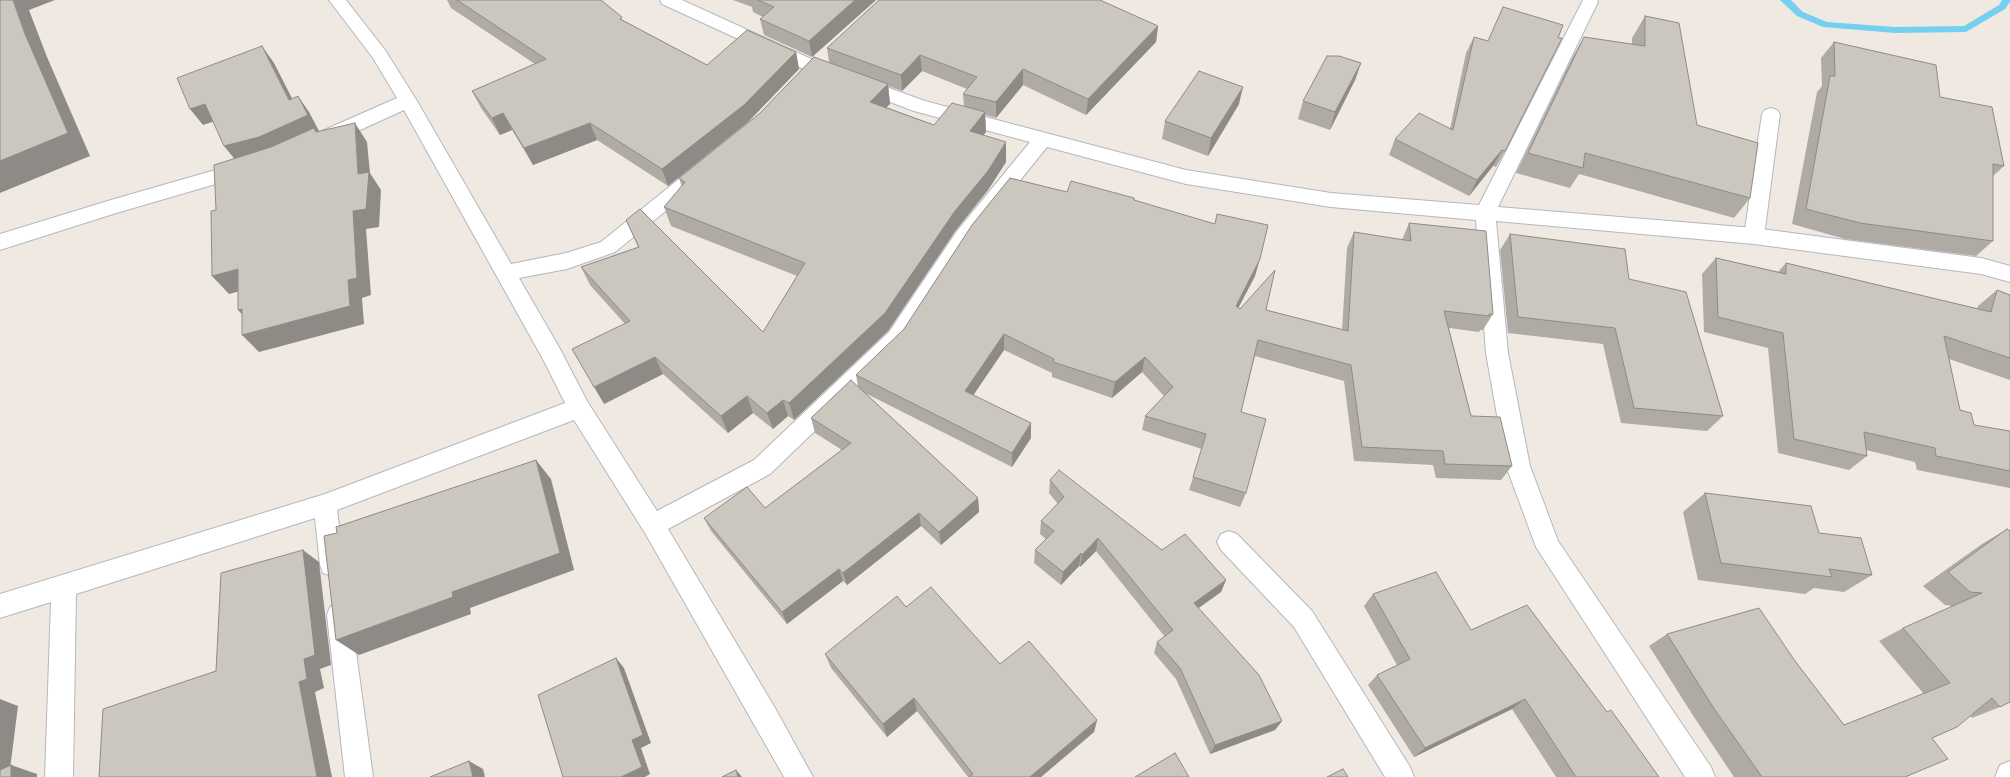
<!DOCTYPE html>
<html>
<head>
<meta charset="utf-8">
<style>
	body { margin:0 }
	canvas { display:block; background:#efe9e1 }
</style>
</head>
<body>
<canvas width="2010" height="777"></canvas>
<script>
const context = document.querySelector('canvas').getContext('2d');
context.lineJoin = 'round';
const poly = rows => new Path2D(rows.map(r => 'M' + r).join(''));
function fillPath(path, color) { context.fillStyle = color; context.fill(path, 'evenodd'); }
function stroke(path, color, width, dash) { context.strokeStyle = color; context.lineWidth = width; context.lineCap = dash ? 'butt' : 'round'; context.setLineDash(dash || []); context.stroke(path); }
fillPath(poly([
	[1780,0,1791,0,1803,12,1827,22,1895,27,1964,26,1999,5,2002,0,2010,0,2010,2,2005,9,1966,32,1895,33,1823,27,1797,16,1780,0]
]), '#75cff0');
const service = poly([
	[1771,108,1777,110,1780,114,1764,236,1761,241,1754,243,1747,241,1744,236,1762,114,1765,110,1771,108]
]);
const minor = poly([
	[329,0,346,0,385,50,417,101,511,264,566,253,601,242,695,166,702,164,709,166,712,171,709,176,615,252,567,269,519,278,560,349,587,401,657,511,754,460,889,332,957,231,1030,142,914,111,808,71,662,4,660,0,682,0,820,63,925,101,1186,170,1331,193,1479,205,1582,2,1583,0,1597,0,1598,2,1498,207,1754,228,1981,258,2010,266,2010,282,1981,274,1754,244,1496,221,1508,353,1530,466,1558,541,1711,767,1715,777,1685,777,1536,547,1506,466,1486,353,1476,220,1331,207,1186,184,1047,147,971,241,905,344,770,474,668,529,775,708,813,777,784,777,645,533,574,420,337,510,344,565,341,573,332,576,323,573,320,565,315,518,76,594,73,777,45,777,51,602,0,618,0,594,325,494,565,403,544,361,404,110,336,141,329,143,322,141,320,136,322,131,397,98,373,58,329,0],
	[243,162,250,164,253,169,250,174,113,214,0,250,0,234,111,200,243,162],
	[1229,531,1237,534,1312,611,1410,767,1414,777,1385,777,1294,627,1221,550,1217,542,1221,534,1229,531],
	[339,603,348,607,351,615,373,777,345,777,327,615,330,607,339,603],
	[2010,761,2010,777,1995,777,2000,765,2010,761]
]);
stroke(service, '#b4b7c1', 2);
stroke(minor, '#b4b7c1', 2);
fillPath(service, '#fff');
fillPath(minor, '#fff');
fillPath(poly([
	[447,0,601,0,624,21,707,65,796,52,799,69,748,122,668,186,597,140,533,165,512,130,500,135,481,108,472,91,535,64,451,8],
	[733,0,876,0,812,57,764,35,760,19,763,17,753,12,752,7],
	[1645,16,1697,125,1750,198,1734,218,1579,174,1570,188,1516,173,1572,58,1584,37,1632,44,1632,38],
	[1158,26,1156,42,1086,115,1023,85,996,118,985,115,986,132,983,135,1006,162,988,190,956,230,888,331,794,420,788,416,773,429,753,413,728,433,663,374,604,404,625,324,590,285,581,267,638,247,626,220,763,332,797,276,671,226,664,207,682,187,679,178,829,62,827,48],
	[922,71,967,89,963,94,964,106,934,125,886,107,890,104,888,86,902,91],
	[1474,37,1505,151,1496,167,1493,166,1469,196,1389,155,1395,139,1450,129,1466,53],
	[1834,42,1940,97,2004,166,1993,176,1993,241,1976,256,1845,239,1792,224,1817,92,1822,86,1821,58],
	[1361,63,1355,80,1330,130,1298,119,1303,101],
	[1239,104,1208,156,1162,139,1165,121],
	[1067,192,1134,198,1134,200,1255,276,1238,308,1240,309,1266,310,1342,330,1347,248,1354,232,1402,240,1409,223,1493,314,1483,330,1480,330,1479,332,1449,328,1471,416,1512,466,1501,480,1436,478,1433,465,1354,461,1344,381,1255,356,1241,412,1246,493,1240,507,1189,490,1202,449,1142,430,1145,416,1164,396,1142,372,1112,398,1052,377,1052,373,1004,350,973,395,1031,438,1012,467,865,393,978,498,979,512,941,545,921,526,847,585,843,581,787,624,711,531,704,518,765,508,842,450,815,433,811,418,858,387,856,375],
	[1510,234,1629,279,1723,416,1707,431,1621,423,1603,344,1508,333,1500,250],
	[1716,258,1778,272,1786,263,1977,309,1978,306,1997,290,2010,295,2010,380,1949,359,1960,410,1974,425,2010,431,2010,488,1917,470,1915,462,1866,450,1867,456,1849,470,1778,453,1768,348,1704,332,1702,274],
	[1050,480,1162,550,1226,580,1221,592,1198,608,1282,721,1275,730,1210,754,1176,679,1154,653,1157,642,1165,637,1096,551,1080,567,1079,566,1061,585,1034,563,1035,550,1046,539,1040,534,1041,521,1058,504,1049,493],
	[1705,493,1819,533,1872,575,1844,592,1814,588,1805,594,1698,580,1683,512],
	[2007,529,2000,707,1972,718,1970,715,1932,738,1905,777,1734,777,1694,717,1649,646,1667,634,1795,661,1844,725,1924,694,1879,641,1903,628,1953,606,1945,605,1923,586,1982,544],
	[1373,594,1471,630,1607,712,1659,777,1556,777,1512,709,1414,757,1368,685,1377,675,1397,665,1364,606],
	[906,607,1000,664,1097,720,1094,732,1041,777,968,777,917,711,887,737,831,668,825,654]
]), '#afaba4');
fillPath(poly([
	[13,0,55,0,29,10,47,57,90,156,0,193,0,161,25,34],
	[855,0,876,0,812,57,809,41],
	[1158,26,1156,42,1086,115,1088,99],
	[262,46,274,63,301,116,289,100],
	[796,52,799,69,748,122,668,186,662,169],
	[920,55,922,71,902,91,901,75],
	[1361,63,1355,80,1330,130,1335,112],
	[1023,69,1023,85,996,118,996,102],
	[888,84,890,104,872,121,870,102],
	[1243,87,1239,104,1208,156,1211,138],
	[298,96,309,112,319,131,237,162,224,146],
	[205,104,218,120,203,125,190,109],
	[985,112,986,132,971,151,970,131],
	[503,113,512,130,500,135,492,118],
	[355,123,367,142,370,173,381,190,379,227,366,229,371,295,362,298,364,324,259,352,242,335,348,280,353,211,358,174],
	[590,123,597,140,533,165,524,148],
	[1006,142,1006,162,988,190,956,230,888,331,794,420,789,403,955,211],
	[1502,150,1493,166,1469,196,1477,180],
	[1260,259,1255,276,1231,322,1236,306],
	[238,269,255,287,229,294,212,276],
	[242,309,254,327,238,310],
	[1004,334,1004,350,966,406,965,391],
	[655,357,663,374,604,404,594,387],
	[1145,357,1142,372,1112,398,1115,382],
	[747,396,753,413,728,433,721,416],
	[783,400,788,416,773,429,767,413],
	[1031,423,1031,438,1012,467,1012,453],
	[536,460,551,479,574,570,470,608,471,614,359,655,336,640,452,592],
	[978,498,979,512,941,545,939,532],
	[919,513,921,526,847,585,843,573],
	[1098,538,1096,551,1080,567,1082,555],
	[303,550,319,562,331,665,320,669,324,688,315,692,332,777,317,777,299,682,304,659],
	[1081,553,1079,566,1061,585,1063,572],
	[839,569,843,581,787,624,782,612],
	[1226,580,1221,592,1189,615,1194,603],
	[616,658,624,668,651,743,641,748,650,774,645,777,621,777,632,740],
	[914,698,917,711,887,737,883,724],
	[0,699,18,706,9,777,0,777],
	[1525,699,1512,709,1414,757,1425,748],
	[1097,720,1094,732,1041,777,1030,777],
	[1282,721,1275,730,1210,754,1215,745],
	[469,761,483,769,485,777,473,777],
	[11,765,37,774,37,777,11,777],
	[736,770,742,777,738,777]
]), '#8e8b86');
const building = poly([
	[0,0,13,0,25,34,68,133,0,161,0,0],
	[457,0,601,0,622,17,620,19,707,65,747,30,796,52,744,105,662,169,590,123,524,148,503,113,492,118,472,91,546,59,457,0],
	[758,0,855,0,809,41,760,19,774,7,758,0],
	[879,0,1100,0,1158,26,1088,99,1023,69,996,102,963,94,977,77,920,55,901,75,827,48,879,0],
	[1503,7,1563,25,1558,38,1562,38,1505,151,1502,150,1477,180,1395,139,1419,113,1453,130,1474,37,1488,41,1503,7],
	[1645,16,1679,23,1697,125,1758,143,1750,198,1585,153,1583,168,1528,153,1584,37,1645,46,1645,16],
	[1834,42,1936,65,1940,97,1992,107,2004,166,1993,164,1993,241,1860,223,1806,209,1830,76,1835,76,1834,42],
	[262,46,289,100,298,96,308,115,259,137,224,146,205,104,190,109,177,78,262,46],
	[1327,56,1339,56,1361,63,1335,112,1303,101,1327,56],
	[814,57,888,84,870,102,934,125,952,103,985,112,970,131,1006,142,988,171,955,211,885,313,789,403,783,400,767,413,747,396,721,416,655,357,594,387,572,349,630,321,581,267,639,247,626,220,640,209,763,332,805,263,664,207,685,182,679,178,759,114,814,57],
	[1199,71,1243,87,1211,138,1165,121,1199,71],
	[355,123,358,174,369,172,366,209,353,211,357,278,348,280,350,306,242,335,242,309,238,310,238,269,212,276,211,211,216,210,214,165,271,147,314,128,316,132,355,123],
	[1010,178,1067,192,1071,181,1134,198,1134,200,1215,224,1217,214,1268,225,1260,259,1236,306,1240,309,1275,270,1266,310,1348,331,1354,232,1411,241,1409,223,1486,231,1493,314,1489,314,1489,316,1444,311,1471,416,1500,417,1512,466,1445,464,1443,451,1362,447,1351,365,1258,340,1241,412,1266,419,1246,493,1193,477,1206,434,1145,416,1173,387,1145,357,1115,382,1053,362,1054,359,1004,334,965,391,1031,423,1012,453,856,375,904,329,972,225,1010,178],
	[1510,234,1625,249,1629,279,1686,292,1723,416,1634,408,1615,328,1518,317,1510,234],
	[1716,258,1786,274,1786,263,1991,312,1997,290,2010,295,2010,358,1944,336,1960,410,1971,413,1974,425,2010,431,2010,471,1936,456,1935,448,1864,432,1867,456,1794,439,1783,333,1718,317,1716,258],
	[851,380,978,498,939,532,919,513,843,573,839,569,782,612,704,518,747,487,765,508,851,443,811,418,851,380],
	[536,460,560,553,452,592,453,597,336,640,324,536,337,533,336,527,536,460],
	[1059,470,1162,550,1185,534,1226,580,1194,603,1259,675,1282,721,1215,745,1180,668,1157,642,1173,630,1098,538,1082,555,1081,553,1063,572,1035,550,1054,531,1041,521,1064,497,1050,480,1059,470],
	[1705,493,1811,506,1819,533,1861,538,1872,575,1829,569,1832,577,1721,563,1705,493],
	[2007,529,2010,531,2010,702,2000,707,1992,698,1957,727,1932,738,1948,759,1905,777,1762,777,1713,707,1667,634,1759,608,1795,661,1844,725,1950,683,1903,628,1982,593,1970,592,1948,572,2007,529],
	[303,550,315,655,304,659,307,679,299,682,317,777,99,777,103,709,216,671,221,573,303,550],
	[1436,572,1471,630,1527,605,1607,712,1611,710,1659,777,1576,777,1525,699,1425,748,1377,675,1410,659,1373,594,1436,572],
	[931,587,1000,664,1029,641,1097,720,1030,777,969,777,973,774,914,698,883,724,825,654,897,596,906,607,931,587],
	[616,658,643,735,632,740,642,767,621,777,563,777,538,695,616,658],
	[1175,753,1189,777,1135,777,1175,753],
	[469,761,473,777,430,777,469,761],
	[11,765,11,777,0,777,0,770,11,765],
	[1343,769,1348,777,1327,777,1343,769],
	[736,770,738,777,722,777,736,770]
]);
fillPath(building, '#cbc7bf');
stroke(building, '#8e8b86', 1);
</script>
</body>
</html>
